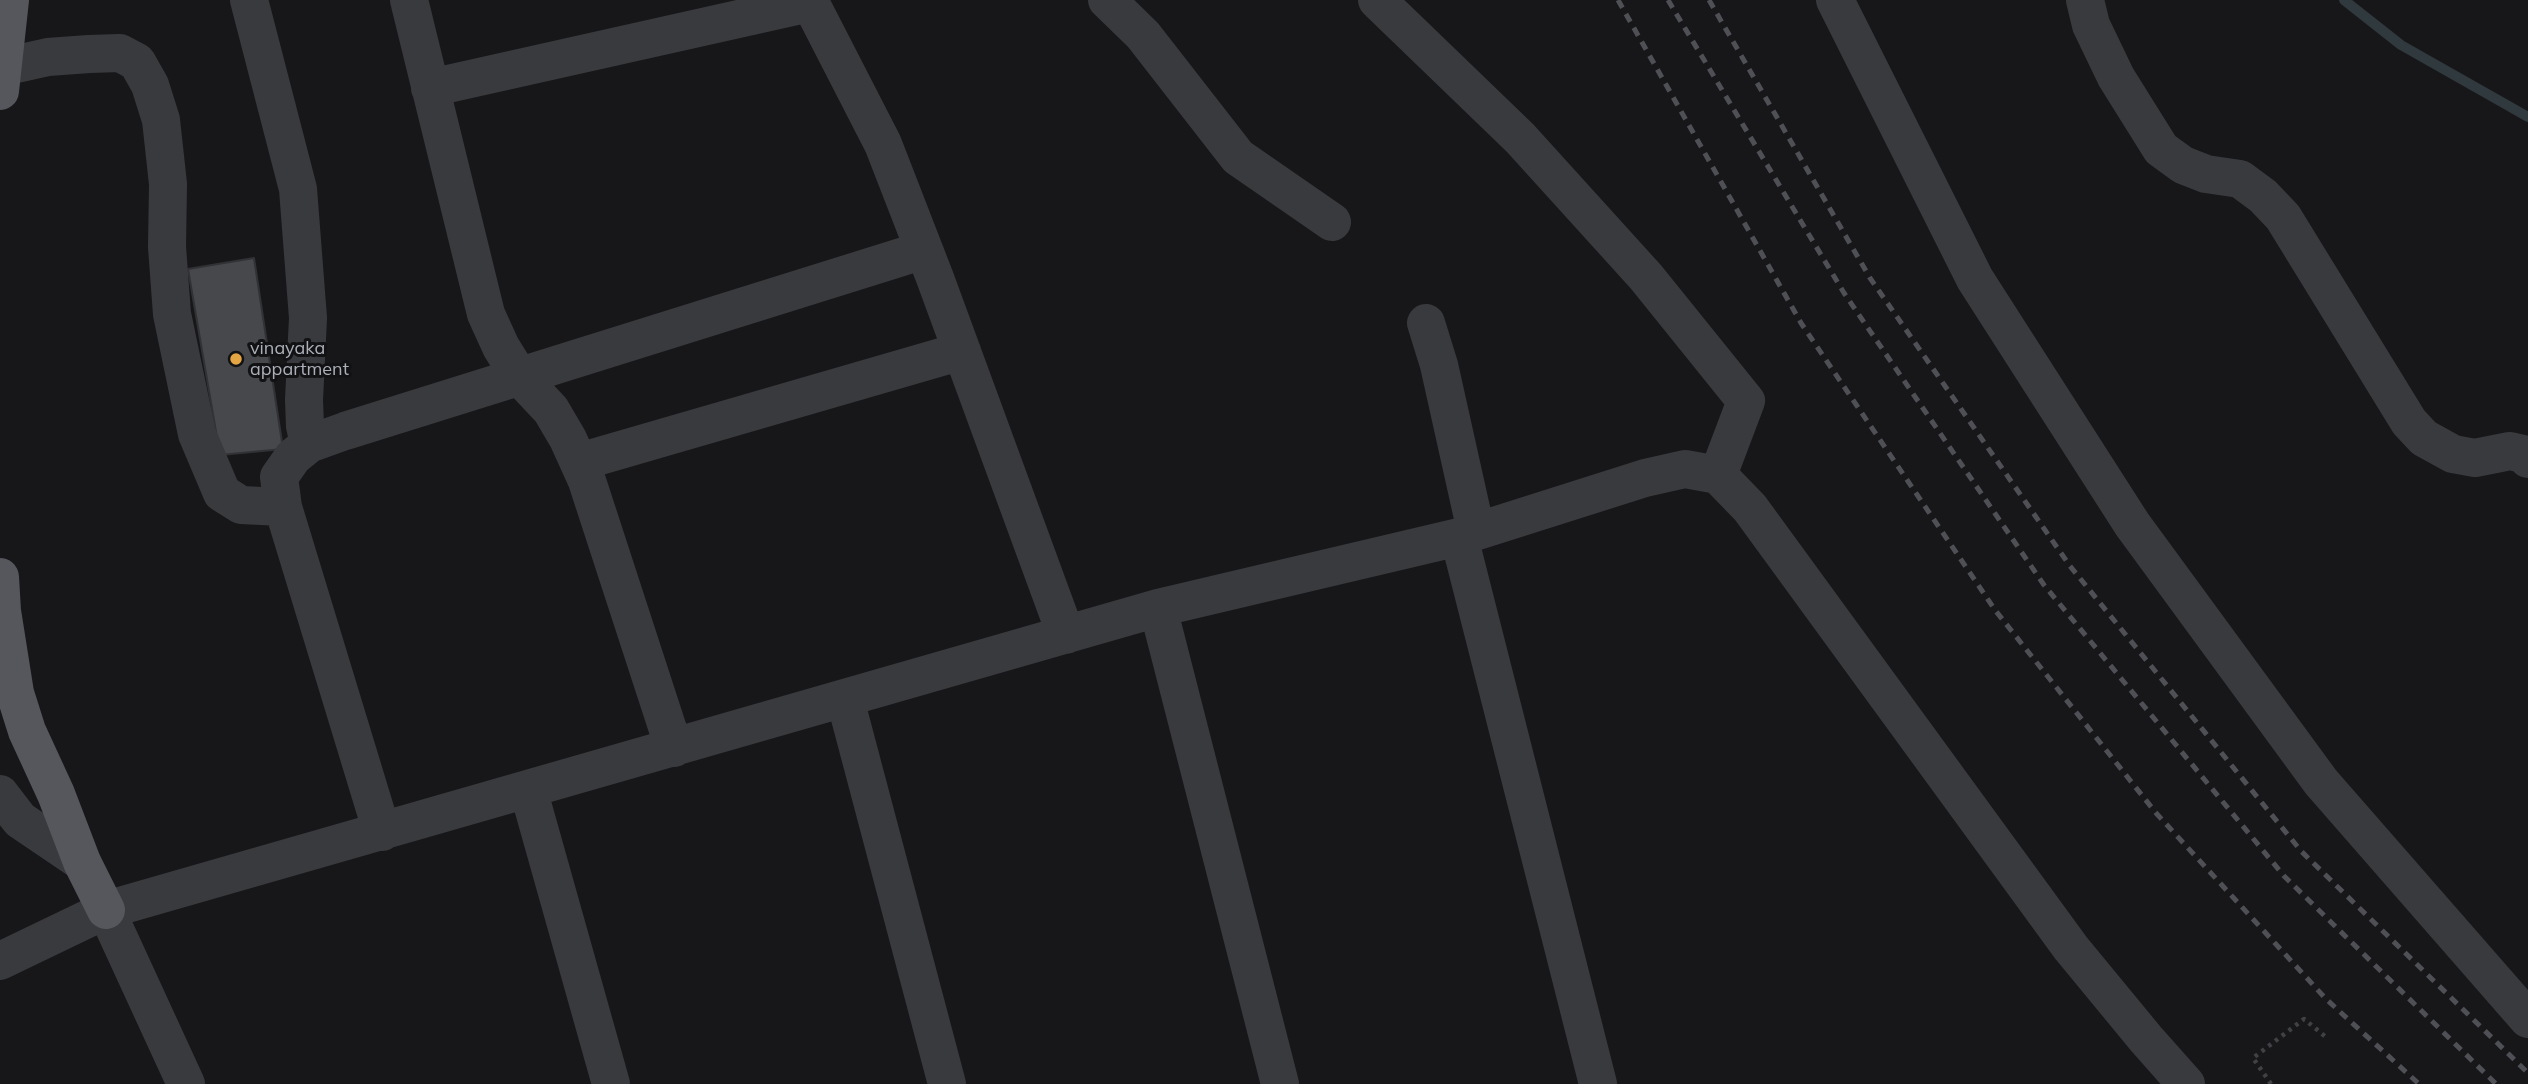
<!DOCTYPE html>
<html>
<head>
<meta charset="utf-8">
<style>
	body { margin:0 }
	canvas { display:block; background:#171719 }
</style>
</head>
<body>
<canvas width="2528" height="1084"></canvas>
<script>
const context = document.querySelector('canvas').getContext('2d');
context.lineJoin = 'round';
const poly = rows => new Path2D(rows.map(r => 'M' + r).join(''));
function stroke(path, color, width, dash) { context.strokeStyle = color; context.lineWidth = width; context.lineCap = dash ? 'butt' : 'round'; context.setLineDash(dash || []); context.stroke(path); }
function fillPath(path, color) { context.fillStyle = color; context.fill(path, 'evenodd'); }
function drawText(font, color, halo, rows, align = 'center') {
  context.font = font + ' Mulish,sans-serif'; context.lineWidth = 6; context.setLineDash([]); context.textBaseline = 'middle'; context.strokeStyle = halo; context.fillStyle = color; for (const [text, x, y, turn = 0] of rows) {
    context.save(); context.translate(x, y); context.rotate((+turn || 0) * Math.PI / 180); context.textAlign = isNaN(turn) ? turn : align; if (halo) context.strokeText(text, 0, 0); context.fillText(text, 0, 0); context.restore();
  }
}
stroke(poly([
	[2344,0,2401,45,2528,117]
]), '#30393e', 10);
const building = poly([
	[254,258,283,449,220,455,188,269,254,258]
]);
fillPath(building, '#46484c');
stroke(building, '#313235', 2);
stroke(poly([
	[2271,1084,2253,1058,2304,1019,2326,1037]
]), '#3f4145', 4.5, [3.5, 5]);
stroke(poly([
	[249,0,298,189,308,318,304,400,305,426,309,444],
	[409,0,486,314,501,347,519,376,551,410,568,439,587,481,674,748],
	[809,0,883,144,935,278,1066,635],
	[1107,0,1143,35,1238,157,1332,222],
	[1377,0,1520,138,1646,277,1746,401,1718,475],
	[1835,0,1975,279,2132,524,2321,782,2528,1019],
	[2085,0,2091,25,2116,77,2161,149,2183,165,2206,174,2240,179,2263,196,2283,217,2409,422,2424,438,2453,454,2475,458,2510,451,2523,454,2528,459],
	[3,67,48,57,89,54,120,53,137,62,150,85,161,120,168,184,167,247,172,314,197,434,222,493,241,505,283,507],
	[430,88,810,3],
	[1426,323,1439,365,1476,531],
	[579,462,962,351],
	[1459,537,1598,1084],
	[1158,608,1280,1084],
	[845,699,947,1084],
	[528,789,611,1084],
	[0,794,20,820,82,862],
	[382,832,283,507,279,477,293,457,309,444,345,431,924,250],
	[106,910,186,1084],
	[0,961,106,910,1158,608,1459,537,1645,478,1685,469,1718,475,1750,508,2071,948,2146,1039,2186,1084]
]), '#393a3e', 38);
stroke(poly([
	[0,91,10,0],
	[0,577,2,611,15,693,27,731,56,794,82,862,106,910]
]), '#55575d', 38);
stroke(poly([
	[1618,0,1801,323,1995,610,2156,813,2326,999,2419,1084],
	[1668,0,1844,293,2044,585,2284,876,2496,1084],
	[1709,0,1870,278,2070,566,2301,851,2528,1073]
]), '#4e5055', 5, [9, 7]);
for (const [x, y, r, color] of [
	[236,359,7,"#e4a544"]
]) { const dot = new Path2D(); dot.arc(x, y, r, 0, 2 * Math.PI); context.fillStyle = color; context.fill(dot); stroke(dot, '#121214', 2.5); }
drawText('18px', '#abafb8', '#121214', [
	["vinayaka",250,349],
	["appartment",250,370]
], 'left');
</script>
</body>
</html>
